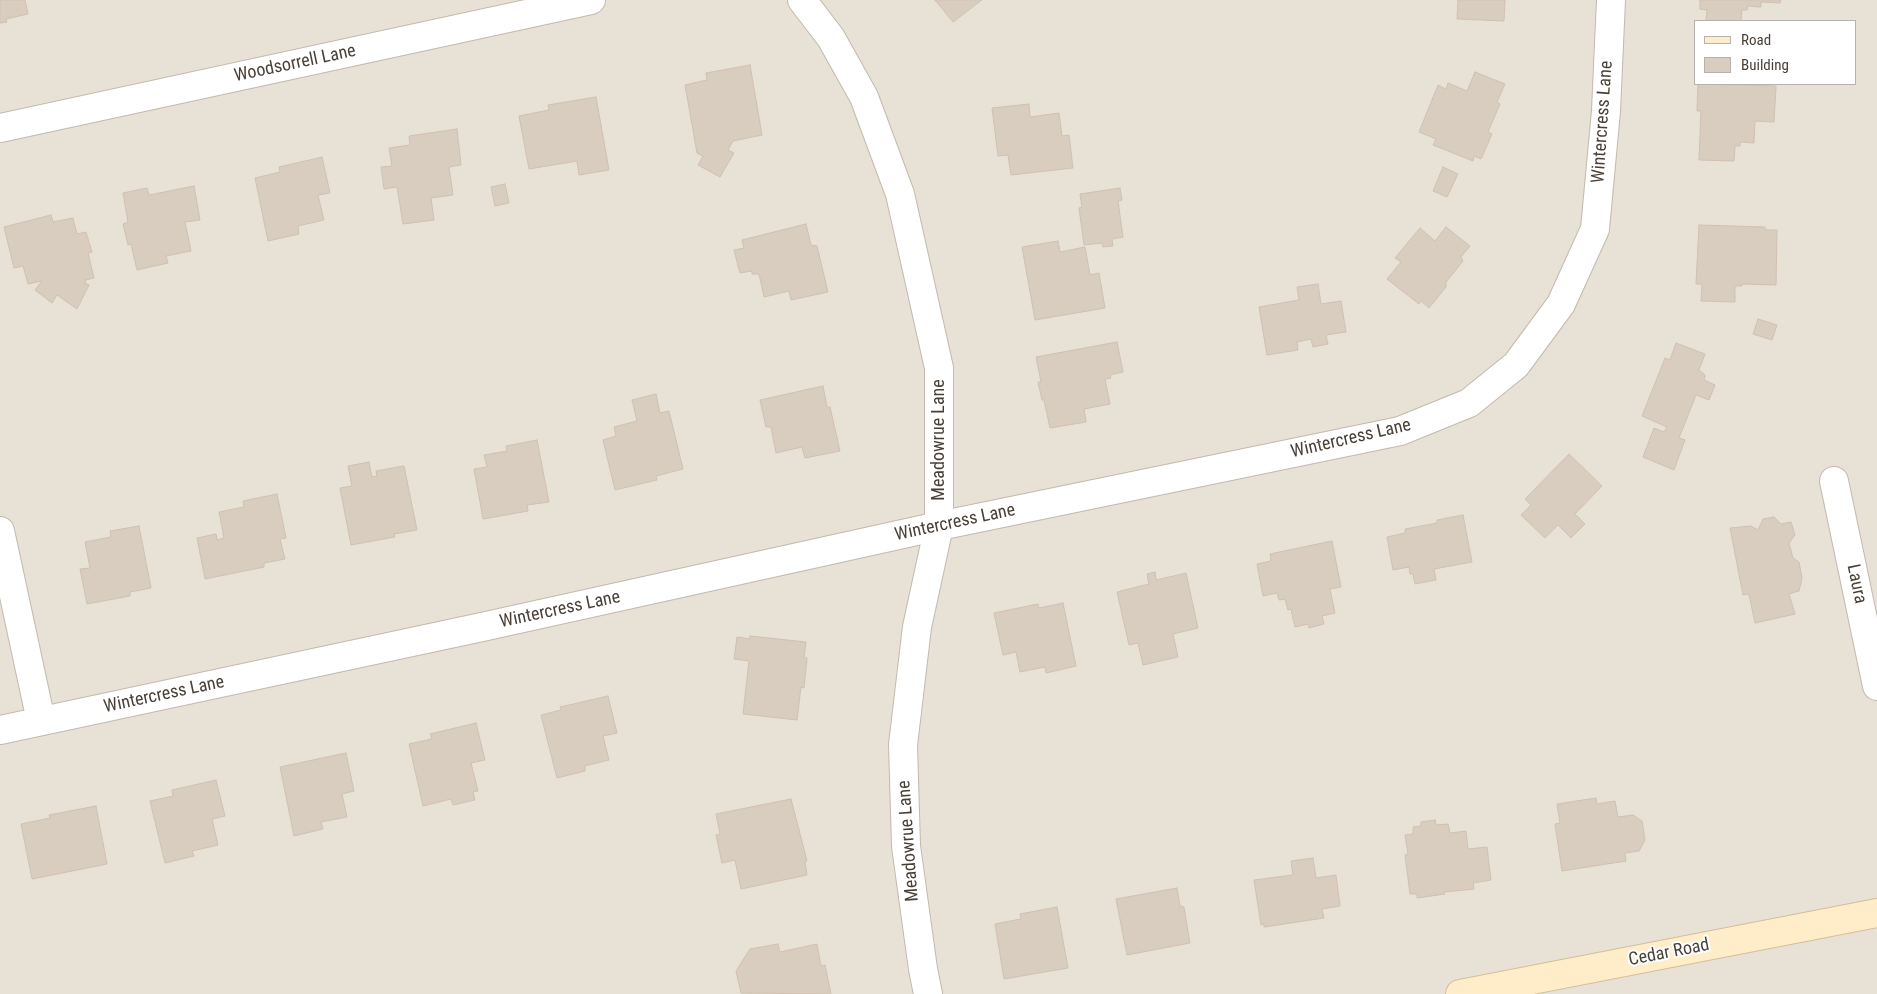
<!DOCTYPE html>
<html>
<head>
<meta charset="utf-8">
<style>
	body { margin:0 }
	#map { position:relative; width:1877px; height:994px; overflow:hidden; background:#f4efe8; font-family:"Roboto Condensed",sans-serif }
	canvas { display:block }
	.legend { position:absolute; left:1694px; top:20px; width:162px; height:65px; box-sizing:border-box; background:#fff; border:1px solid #b6b2af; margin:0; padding:6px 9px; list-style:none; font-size:15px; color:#483f37 }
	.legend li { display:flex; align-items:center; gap:10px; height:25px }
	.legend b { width:25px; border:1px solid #b6b2af }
</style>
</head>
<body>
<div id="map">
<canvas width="1877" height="994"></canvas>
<ul class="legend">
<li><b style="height:6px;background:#ffecc8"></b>Road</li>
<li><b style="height:14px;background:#d9cdc0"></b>Building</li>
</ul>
</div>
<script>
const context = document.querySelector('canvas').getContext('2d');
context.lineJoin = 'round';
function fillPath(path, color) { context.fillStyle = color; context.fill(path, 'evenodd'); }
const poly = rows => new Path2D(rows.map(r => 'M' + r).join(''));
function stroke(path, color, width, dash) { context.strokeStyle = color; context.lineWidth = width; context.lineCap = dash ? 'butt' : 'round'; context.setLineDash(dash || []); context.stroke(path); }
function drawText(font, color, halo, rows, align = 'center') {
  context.font = font + ' "Roboto Condensed",sans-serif'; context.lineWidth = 4; context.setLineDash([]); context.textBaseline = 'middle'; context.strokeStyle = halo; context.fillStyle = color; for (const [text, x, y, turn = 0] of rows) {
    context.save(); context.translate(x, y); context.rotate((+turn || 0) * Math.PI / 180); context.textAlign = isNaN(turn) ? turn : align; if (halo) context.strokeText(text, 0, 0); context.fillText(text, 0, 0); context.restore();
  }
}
fillPath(poly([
	[0,0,1877,0,1877,994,0,994],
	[1696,21,1856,21,1856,84,1696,84]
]), '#e8e1d6');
const building = poly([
	[0,0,25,0,28,14,6,19,7,22,0,23,0,0],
	[935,0,982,0,953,22,935,0],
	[1458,0,1505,0,1504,21,1457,19,1458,0],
	[1700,0,1781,0,1780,3,1761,2,1761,7,1748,6,1747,10,1742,10,1741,21,1706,21,1707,10,1700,9,1700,0],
	[750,65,762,135,733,141,728,150,734,153,720,177,698,165,703,156,697,153,685,85,707,80,706,73,750,65],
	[1475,72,1505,84,1497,102,1500,104,1488,132,1492,134,1481,159,1474,156,1473,161,1433,145,1436,139,1419,132,1438,85,1446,89,1448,83,1467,91,1475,72],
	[1698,84,1776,86,1774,122,1755,121,1754,143,1740,142,1740,146,1735,146,1734,161,1699,160,1701,111,1697,111,1698,84],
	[596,97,609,170,579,175,577,161,529,169,519,116,549,110,548,105,596,97],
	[1029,104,1030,117,1059,113,1062,136,1069,135,1073,168,1011,175,1008,155,998,156,992,108,1029,104],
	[457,129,461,165,449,167,453,195,431,198,434,220,403,224,397,187,384,189,381,167,392,166,389,148,410,145,409,136,457,129],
	[322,157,330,193,318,195,324,220,298,226,299,234,268,241,255,178,280,172,279,167,322,157],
	[1443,167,1458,174,1447,197,1433,191,1443,167],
	[505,184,509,203,495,206,491,187,505,184],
	[194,186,200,220,185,222,191,251,166,256,168,263,137,270,131,244,128,245,123,224,128,222,123,193,147,188,149,195,194,186],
	[1120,188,1122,200,1118,201,1123,237,1112,239,1113,246,1103,247,1102,243,1084,245,1079,208,1082,207,1080,194,1120,188],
	[51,215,53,222,73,218,77,234,86,232,92,252,88,253,94,278,85,280,86,284,89,285,77,309,57,295,52,303,35,290,42,281,28,284,23,266,14,268,4,227,51,215],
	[806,224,811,245,817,246,828,292,791,300,789,291,764,297,759,274,752,274,752,271,740,273,734,250,744,248,742,240,806,224],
	[1699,225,1765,227,1765,230,1777,230,1776,285,1742,284,1742,286,1735,286,1735,302,1701,301,1702,284,1696,284,1699,225],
	[1446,227,1470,246,1461,257,1463,261,1446,282,1446,287,1429,308,1421,301,1419,304,1387,279,1401,262,1395,258,1420,228,1435,241,1446,227],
	[1058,241,1060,252,1085,247,1090,275,1099,273,1105,308,1035,320,1022,247,1058,241],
	[1318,284,1321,304,1341,301,1346,332,1326,335,1328,344,1313,347,1311,339,1297,342,1298,350,1267,355,1259,307,1299,300,1297,287,1318,284],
	[1758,319,1777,325,1772,340,1753,334,1758,319],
	[1117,342,1123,372,1110,375,1111,378,1105,379,1110,404,1084,409,1086,422,1050,428,1044,400,1042,400,1038,382,1041,382,1036,357,1117,342],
	[1676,343,1705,354,1699,370,1705,375,1704,380,1715,385,1709,400,1696,395,1679,438,1685,440,1674,470,1643,457,1654,428,1664,432,1667,427,1642,416,1665,358,1670,360,1676,343],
	[823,386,827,407,830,407,840,451,805,458,802,447,776,453,771,427,766,427,760,400,823,386],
	[656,394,660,413,669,411,683,469,656,476,657,480,615,490,603,440,616,436,614,427,637,421,632,400,656,394],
	[537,440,549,502,527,505,528,511,483,519,474,469,487,467,484,455,507,451,506,446,537,440],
	[1569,454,1602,486,1575,514,1585,524,1571,538,1558,525,1545,538,1521,515,1531,505,1525,499,1569,454],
	[369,462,372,477,377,476,376,471,404,466,417,530,394,534,395,537,351,545,340,488,352,486,348,466,369,462],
	[277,494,286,538,280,539,285,559,264,563,264,567,205,579,197,538,216,534,217,540,224,538,219,512,244,507,243,501,277,494],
	[1463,515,1472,562,1434,569,1436,580,1415,584,1413,574,1410,574,1409,567,1393,570,1387,537,1405,533,1405,529,1437,523,1437,520,1463,515],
	[1774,517,1781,524,1791,522,1795,535,1789,543,1793,558,1799,562,1802,578,1799,591,1789,594,1795,614,1755,623,1749,594,1743,595,1730,528,1751,526,1758,530,1763,519,1774,517],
	[139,526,151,588,130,592,130,596,87,604,80,569,90,568,85,542,111,537,110,531,139,526],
	[1332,541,1341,587,1330,589,1335,613,1322,616,1324,624,1309,628,1308,624,1295,627,1291,609,1288,610,1285,599,1279,600,1277,593,1263,596,1257,564,1271,561,1270,554,1332,541],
	[1155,572,1156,580,1186,573,1198,628,1173,634,1178,657,1143,665,1138,643,1129,645,1117,592,1149,584,1147,574,1155,572],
	[1063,603,1076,666,1046,673,1045,667,1020,672,1016,652,1003,655,994,613,1038,604,1039,608,1063,603],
	[750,636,806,642,804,657,807,658,804,688,801,687,797,720,743,714,749,661,734,659,737,637,750,639,750,636],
	[608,696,617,733,603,736,609,760,585,766,585,771,557,778,541,715,561,710,560,707,608,696],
	[476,723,485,760,471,763,478,791,473,792,475,800,453,805,451,799,423,806,409,744,432,739,430,734,476,723],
	[346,753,354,791,342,794,347,817,321,822,323,829,294,836,280,767,346,753],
	[216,780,225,816,212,819,218,845,192,851,194,856,165,863,150,801,173,796,172,790,216,780],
	[1596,798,1597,804,1615,801,1618,817,1633,815,1642,821,1645,840,1639,851,1625,853,1626,861,1562,871,1555,824,1560,823,1557,804,1596,798],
	[791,799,807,861,805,862,807,875,741,889,735,860,722,863,716,835,720,834,716,814,791,799],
	[96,806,107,864,32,879,21,824,50,818,49,815,96,806],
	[1435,820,1436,825,1448,824,1450,833,1466,831,1468,849,1487,847,1491,880,1473,883,1474,889,1444,892,1445,894,1417,898,1417,894,1410,894,1405,855,1408,854,1405,835,1413,834,1413,827,1421,826,1421,822,1435,820],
	[1313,858,1316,878,1336,875,1340,906,1322,909,1324,918,1264,927,1264,924,1261,925,1254,880,1293,875,1291,861,1313,858],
	[1177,888,1180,906,1184,907,1190,943,1127,955,1116,899,1177,888],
	[1057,907,1068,968,1004,979,995,924,1021,919,1020,914,1057,907],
	[778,944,780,952,817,944,821,966,825,965,831,994,741,993,736,971,750,949,778,944]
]);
fillPath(building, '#d9cdc0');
stroke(building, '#d1c1b1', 1);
const street = poly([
	[802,0,831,38,864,97,900,194,939,368,939,526,917,627,903,745,906,846,923,969,928,994],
	[0,128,591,0],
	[1834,481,1877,686],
	[0,531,41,721],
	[0,730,482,627,939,526,1400,431,1469,403,1516,365,1561,304,1595,229,1606,111,1611,0]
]);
const secondary = poly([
	[1460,994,1877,913]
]);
stroke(street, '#c3b9ae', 30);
stroke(secondary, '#d5be98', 30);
stroke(street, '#fff', 28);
stroke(secondary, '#ffecc8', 28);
drawText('18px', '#483f37', '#fff', [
	["Woodsorrell Lane",295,64,-12],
	["Wintercress Lane",1603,122,-86],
	["Wintercress Lane",1351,439,-13],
	["Meadowrue Lane",939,440,-90],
	["Wintercress Lane",955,523,-12],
	["Laura",1856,584,78],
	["Wintercress Lane",560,610,-12],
	["Wintercress Lane",164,695,-12],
	["Meadowrue Lane",909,841,-94],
	["Cedar Road",1669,953,-11]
]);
</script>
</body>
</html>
